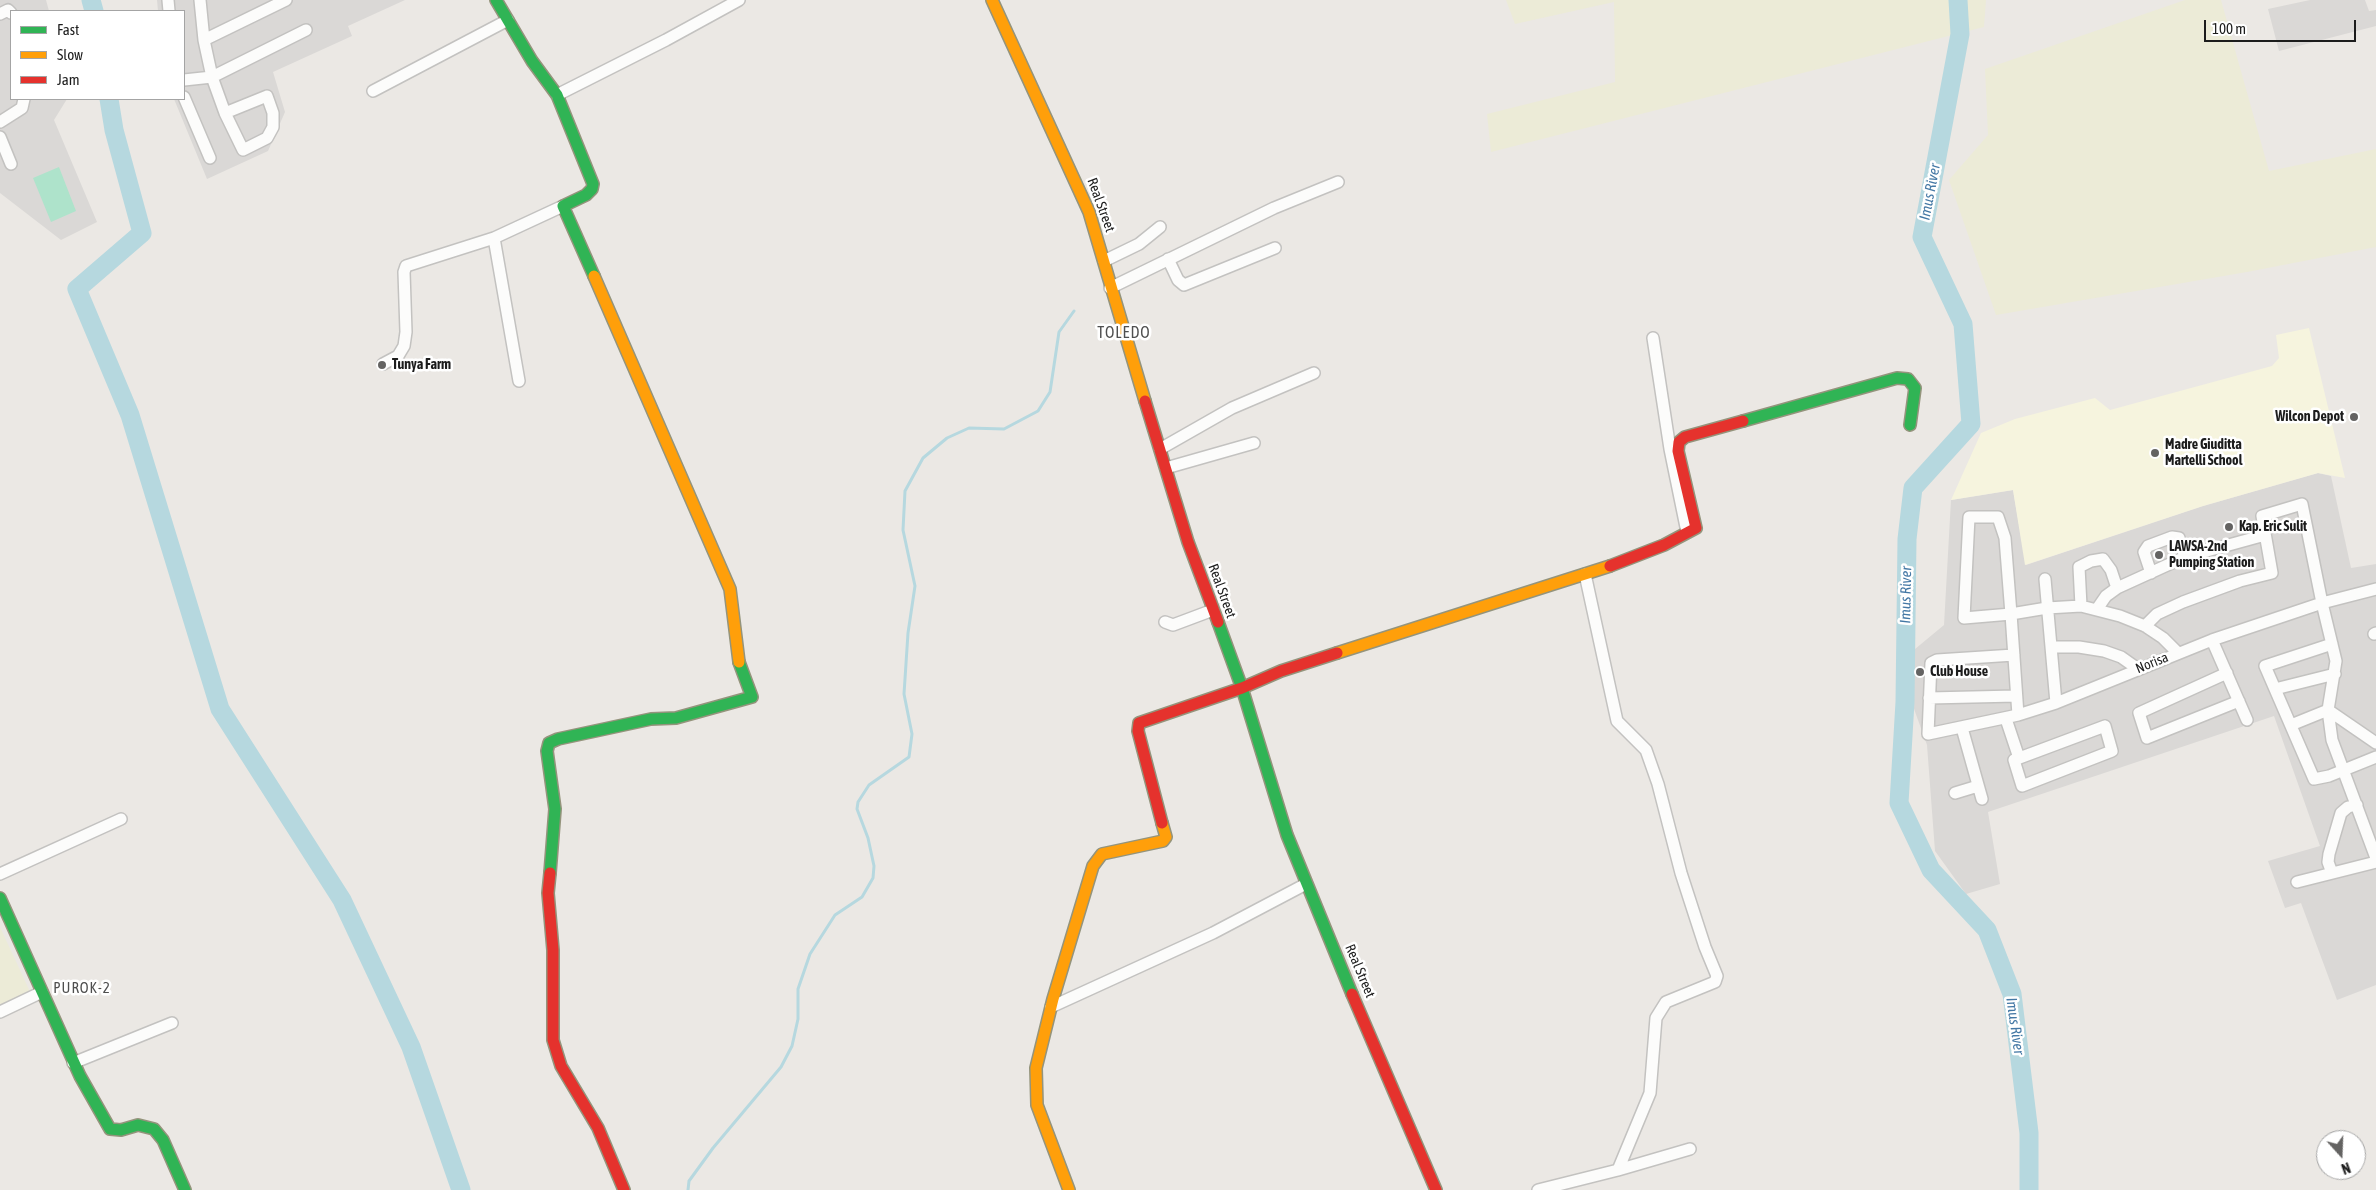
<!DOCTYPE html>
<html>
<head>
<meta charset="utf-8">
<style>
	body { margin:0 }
	#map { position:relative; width:2376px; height:1190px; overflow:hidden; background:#ebe8e4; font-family:"Asap Condensed",sans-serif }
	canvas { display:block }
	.legend { position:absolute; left:10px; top:10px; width:175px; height:90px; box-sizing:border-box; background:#fff; border:1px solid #a4a4a4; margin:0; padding:6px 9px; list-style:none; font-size:15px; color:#1c1c1c }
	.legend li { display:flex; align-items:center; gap:10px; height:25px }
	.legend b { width:25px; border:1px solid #a4a4a4 }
	.north { position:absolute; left:2316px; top:1130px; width:50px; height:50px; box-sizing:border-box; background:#fff; border:1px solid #a4a4a4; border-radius:50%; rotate:160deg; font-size:14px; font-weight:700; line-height:20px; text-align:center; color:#1c1c1c }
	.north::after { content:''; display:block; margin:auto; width:18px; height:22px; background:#646362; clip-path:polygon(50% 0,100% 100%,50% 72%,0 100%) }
	.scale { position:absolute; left:2204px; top:20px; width:152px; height:22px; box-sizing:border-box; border:2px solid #1c1c1c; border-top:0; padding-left:6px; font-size:15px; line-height:18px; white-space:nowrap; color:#1c1c1c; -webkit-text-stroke:4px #fff; paint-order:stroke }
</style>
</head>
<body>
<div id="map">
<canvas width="2376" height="1190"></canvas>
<ul class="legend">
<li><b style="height:6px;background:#30b455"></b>Fast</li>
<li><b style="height:6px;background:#ff9f0a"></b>Slow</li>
<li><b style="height:6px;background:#e5322d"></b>Jam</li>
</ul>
<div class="north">N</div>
<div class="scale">100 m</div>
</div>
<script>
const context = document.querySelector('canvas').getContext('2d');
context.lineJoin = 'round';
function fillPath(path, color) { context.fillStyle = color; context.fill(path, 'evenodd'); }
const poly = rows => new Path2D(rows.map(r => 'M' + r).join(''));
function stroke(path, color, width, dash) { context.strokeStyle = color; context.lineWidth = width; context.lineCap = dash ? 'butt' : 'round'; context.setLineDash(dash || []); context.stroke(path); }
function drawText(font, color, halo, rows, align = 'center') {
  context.font = font + ' "Asap Condensed",sans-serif'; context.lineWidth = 5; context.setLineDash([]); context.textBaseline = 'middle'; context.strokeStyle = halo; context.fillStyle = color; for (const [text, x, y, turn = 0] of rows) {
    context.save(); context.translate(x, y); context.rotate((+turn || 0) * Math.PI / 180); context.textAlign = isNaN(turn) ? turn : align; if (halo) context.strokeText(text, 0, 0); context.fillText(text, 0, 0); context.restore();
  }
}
fillPath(poly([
	[0,0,46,0,49,11,11,11,11,99,67,99,54,120,97,222,61,240,0,193],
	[157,0,405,0,348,26,352,36,273,72,285,112,268,151,207,179,174,99,184,99,184,11,158,11],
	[2310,0,2365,0,2369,11,2376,10,2376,26,2279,51,2268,9],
	[2318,473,2331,476,2351,568,2376,564,2376,985,2337,1000,2301,903,2285,908,2268,861,2320,846,2274,716,1988,812,2000,884,1966,894,1935,851,1927,745,1904,681,1903,659,1944,625,1951,500,2013,490,2026,565,2203,506]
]), '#dad8d6');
fillPath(poly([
	[2309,328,2345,478,2318,473,2203,506,2025,565,2013,490,1951,500,1981,433,2015,419,2095,398,2110,410,2272,366,2279,358,2276,335]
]), '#f6f4de');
fillPath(poly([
	[1506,0,1986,0,1984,27,1491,152,1487,114,1615,82,1614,2,1515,24],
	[2185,0,2221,0,2269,171,2376,149,2376,247,2247,272,1996,315,1949,180,1988,135,1985,69],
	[0,927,32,996,0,1012]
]), '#ecebd7');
fillPath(poly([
	[59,167,76,211,51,222,33,178]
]), '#aee3cb');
stroke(poly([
	[688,1190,689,1181,713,1148,781,1067,792,1046,798,1019,798,989,810,954,835,915,862,897,873,878,874,866,868,838,857,809,858,802,869,785,909,757,912,734,904,694,908,633,915,586,903,530,905,491,923,458,947,438,969,428,1004,429,1038,411,1050,392,1059,332,1074,311]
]), '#b6d8df', 3);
stroke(poly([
	[91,0,94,11],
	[1958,0,1960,34,1922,237,1963,324,1971,424,1913,488,1907,539,1905,702,1899,803,1931,870,1987,930,2012,994,2029,1133,2029,1190],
	[109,99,114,130,142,233,77,289,130,415,220,709,342,900,411,1047,461,1190]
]), '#b6d8df', 19);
const street = poly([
	[168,0,169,11],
	[200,0,204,40,286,0],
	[0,14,8,10,11,13],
	[204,40,212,77,225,113,243,150,267,138,273,127,273,113,267,96,225,113],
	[184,80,212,77,306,30],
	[373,91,508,20],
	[557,95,666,40,739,0],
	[184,97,210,158],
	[0,122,22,108,24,99],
	[0,137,11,164],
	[494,238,519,381],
	[1168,259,1178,280,1184,285,1275,248],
	[1104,261,1139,244,1160,227],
	[1110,288,1274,208,1338,182],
	[1653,338,1670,449,1687,532],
	[383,364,398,356,404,346,406,332,404,272,406,266,494,238,563,206],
	[1160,449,1232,408,1314,373],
	[1166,468,1254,443],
	[2151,573,2144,552,2148,546,2172,537,2179,538,2185,557],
	[2045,579,2056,703],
	[2081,606,2079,567,2091,561,2103,559,2111,570,2117,588],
	[2097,609,2106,596,2117,588,2185,557,2265,535],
	[1165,622,1173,625,1213,610],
	[2145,626,2157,614,2183,602,2240,581,2272,573,2262,516,2302,504,2322,603,2336,661,2328,710,2332,740,2376,858],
	[2374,634,2376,633],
	[2212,640,2247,720],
	[2332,644,2265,666,2314,779,2329,776,2376,757],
	[2051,647,2079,647,2104,651,2121,657,2138,669],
	[2014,655,1937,660,1931,663,1928,734,2018,715,2056,703,2212,640,2322,603,2376,589],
	[2227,673,2139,713,2147,738,2239,701],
	[2275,689,2335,674],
	[1929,698,2016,696],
	[2018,715,2011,614,2005,538,1998,517,1969,517,1964,618,2011,614,2047,608,2081,606,2120,616,2145,626,2163,638,2178,653],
	[2006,719,2019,758],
	[2291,725,2328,710,2376,743],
	[2105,726,2112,751,2022,786,2014,760,2105,726],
	[1962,728,1982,799],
	[1955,793,1978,786],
	[2332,873,2328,862,2329,854,2341,813,2348,807,2357,805],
	[0,874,121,819],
	[2297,882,2376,862],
	[1051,1007,1213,933,1306,884],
	[0,1012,42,992],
	[73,1063,172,1023],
	[1618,1170,1690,1149],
	[1538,1190,1618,1170,1650,1093,1656,1018,1666,1002,1715,982,1717,976,1705,947,1681,873,1658,784,1646,750,1617,721,1585,574]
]);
const fast = poly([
	[496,0,532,61,557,95,593,184,592,189,586,195,563,206,594,276],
	[1743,421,1897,378,1908,379,1915,388,1910,425],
	[1218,622,1242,688,1287,835,1352,994],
	[550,873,555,809,547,751,549,743,558,739,651,719,676,718,752,697,739,662],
	[0,898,80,1076,110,1129,121,1130,138,1125,154,1129,163,1140,185,1190]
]);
const slow = poly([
	[992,0,1089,212,1145,401],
	[594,276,730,589,739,662],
	[1337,653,1610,566],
	[1069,1190,1037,1105,1036,1068,1053,999,1093,866,1102,854,1163,841,1166,837,1162,823]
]);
const jam = poly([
	[1145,401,1188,542,1218,622],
	[1610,566,1664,545,1696,528,1678,451,1679,442,1685,437,1743,421],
	[1162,823,1138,731,1139,723,1242,688,1281,671,1337,653],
	[550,873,548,893,553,950,553,1040,561,1066,598,1128,624,1190],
	[1352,994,1436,1190]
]);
stroke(street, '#c3c2c0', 14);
stroke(fast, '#94947c', 14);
stroke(slow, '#94947c', 14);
stroke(jam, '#94947c', 14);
stroke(street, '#fcfcfb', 11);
stroke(fast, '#30b455', 11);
stroke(slow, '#ff9f0a', 11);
stroke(jam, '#e5322d', 11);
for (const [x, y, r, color] of [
	[382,365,5,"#646362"],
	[2354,417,5,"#646362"],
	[2155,453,5,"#646362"],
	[2229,527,5,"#646362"],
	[2159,555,5,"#646362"],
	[1920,672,5,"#646362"]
]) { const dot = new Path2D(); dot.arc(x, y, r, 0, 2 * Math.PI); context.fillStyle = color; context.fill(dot); stroke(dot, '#fff', 2); }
drawText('14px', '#1c1c1c', '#fff', [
	["Real Street",1101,205,70],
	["Real Street",1222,591,70],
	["Norisa",2152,663,-22],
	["Real Street",1360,971,67]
]);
drawText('bold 14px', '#1c1c1c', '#fff', [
	["Tunya Farm",392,365],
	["Wilcon Depot",2344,417,"right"],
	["Madre Giuditta",2165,445],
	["Martelli School",2165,461],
	["Kap. Eric Sulit",2239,527],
	["LAWSA-2nd",2169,547],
	["Pumping Station",2169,563],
	["Club House",1930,672]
], 'left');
drawText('italic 15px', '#4478a5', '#fff', [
	["Imus River",1930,192,-79],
	["Imus River",1906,595,-89],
	["Imus River",2015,1026,82]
]);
context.letterSpacing = '1px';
drawText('15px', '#4f4f4f', '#fff', [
	["PUROK-2",82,988]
]);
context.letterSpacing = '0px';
context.letterSpacing = '1px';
drawText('16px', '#4f4f4f', '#fff', [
	["TOLEDO",1124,333]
]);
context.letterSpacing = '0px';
</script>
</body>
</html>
